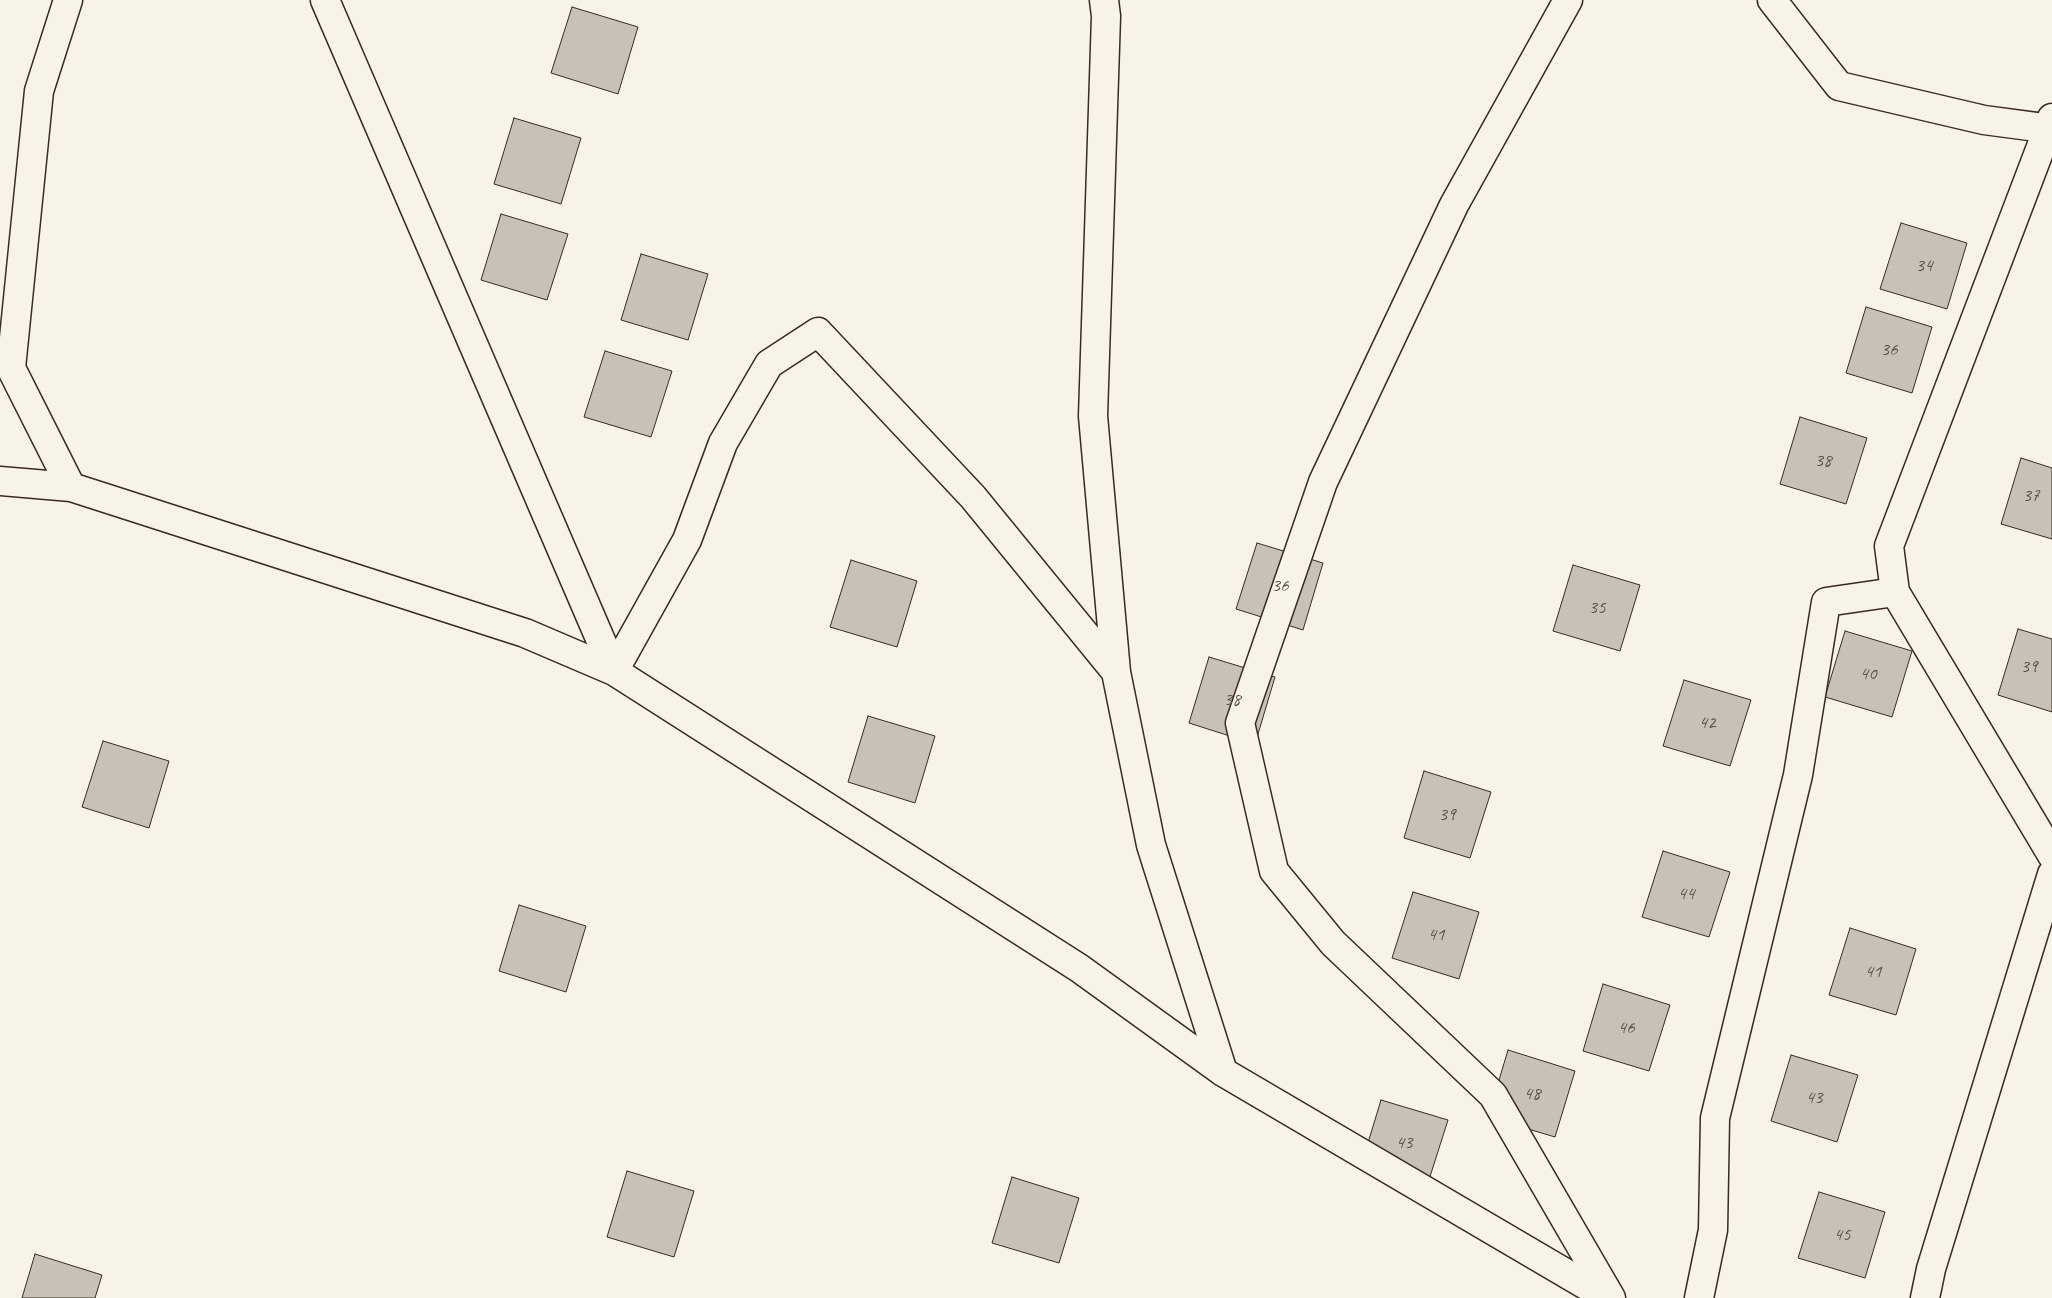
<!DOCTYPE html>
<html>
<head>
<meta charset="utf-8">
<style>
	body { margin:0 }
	canvas { display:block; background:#f7f3e8 }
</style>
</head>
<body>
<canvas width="2052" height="1298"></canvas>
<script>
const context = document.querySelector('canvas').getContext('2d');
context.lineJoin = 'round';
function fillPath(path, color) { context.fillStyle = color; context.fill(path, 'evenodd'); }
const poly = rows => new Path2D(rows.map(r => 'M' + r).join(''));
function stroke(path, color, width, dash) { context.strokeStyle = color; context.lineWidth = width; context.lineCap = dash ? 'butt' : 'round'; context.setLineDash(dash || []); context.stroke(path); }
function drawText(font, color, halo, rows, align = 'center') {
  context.font = font + ' Caveat,sans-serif'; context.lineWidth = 5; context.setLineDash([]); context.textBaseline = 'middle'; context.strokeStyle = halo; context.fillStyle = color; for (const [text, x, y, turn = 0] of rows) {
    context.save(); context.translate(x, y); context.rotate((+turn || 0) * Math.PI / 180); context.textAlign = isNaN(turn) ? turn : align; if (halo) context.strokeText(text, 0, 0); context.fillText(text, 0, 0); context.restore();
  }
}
const building = poly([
	[572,7,638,27,618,94,551,73,572,7],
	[514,118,581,138,561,204,494,184,514,118],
	[501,214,568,234,547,300,481,280,501,214],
	[1901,223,1967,243,1947,309,1880,289,1901,223],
	[641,254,708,274,688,340,621,320,641,254],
	[1866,307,1932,327,1912,393,1846,373,1866,307],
	[605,351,672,371,651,437,584,417,605,351],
	[1800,417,1867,438,1846,504,1780,484,1800,417],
	[2021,458,2052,468,2052,539,2001,524,2021,458],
	[1257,543,1323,563,1303,630,1236,609,1257,543],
	[851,560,917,581,897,647,830,627,851,560],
	[1573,565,1640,585,1620,651,1553,631,1573,565],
	[2018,629,2052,639,2052,712,1998,695,2018,629],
	[1845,631,1912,651,1892,717,1825,697,1845,631],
	[1209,657,1275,677,1255,744,1189,723,1209,657],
	[1684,680,1751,700,1730,766,1663,746,1684,680],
	[868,716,935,736,915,803,848,782,868,716],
	[103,741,169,761,149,828,82,807,103,741],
	[1424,771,1491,792,1470,858,1404,838,1424,771],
	[1663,851,1730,872,1709,937,1642,917,1663,851],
	[1413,892,1479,912,1459,979,1392,958,1413,892],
	[519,905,586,926,566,992,499,971,519,905],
	[1850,928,1916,949,1896,1015,1829,995,1850,928],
	[1603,984,1670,1005,1649,1071,1583,1051,1603,984],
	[1508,1050,1575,1071,1555,1137,1488,1117,1508,1050],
	[1791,1055,1858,1075,1837,1142,1771,1121,1791,1055],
	[1381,1100,1448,1120,1427,1186,1361,1166,1381,1100],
	[627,1171,694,1191,674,1257,607,1237,627,1171],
	[1012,1177,1079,1198,1059,1263,992,1243,1012,1177],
	[1819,1192,1885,1212,1865,1278,1798,1258,1819,1192],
	[35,1254,102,1275,95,1298,22,1298,35,1254]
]);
fillPath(building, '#c8c1b6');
stroke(building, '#3b2a1e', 1);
const minor = poly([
	[68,0,39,91,11,368,71,487],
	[325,0,614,671,1079,968,1223,1072,1608,1298],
	[1104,0,1106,16,1093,416,1116,672],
	[1568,0,1454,205,1323,482,1240,723,1274,871,1333,943,1493,1095,1611,1298],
	[1772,0,1839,86,1984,120,2052,129],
	[2052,118,1889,546,1895,592,2052,855],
	[0,481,71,487,525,633,614,671,687,540,723,443,769,364,818,332,973,497,1116,672,1151,845,1223,1072],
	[1699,1298,1713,1230,1715,1118,1798,775,1826,602,1895,592],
	[1925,1298,1931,1269,2052,874]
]);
stroke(minor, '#3b2a1e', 31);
stroke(minor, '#f7f3e8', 28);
drawText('19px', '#5e5044', null, [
	["34",1924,266],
	["36",1889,350],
	["38",1823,461],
	["37",2031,496],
	["36",1280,586],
	["35",1597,608],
	["39",2029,667],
	["40",1868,674],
	["38",1232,700],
	["42",1707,723],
	["39",1447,815],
	["44",1686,894],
	["41",1436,935],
	["41",1873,972],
	["46",1626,1028],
	["48",1532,1094],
	["43",1814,1098],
	["43",1404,1143],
	["45",1842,1235]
]);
</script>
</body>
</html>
